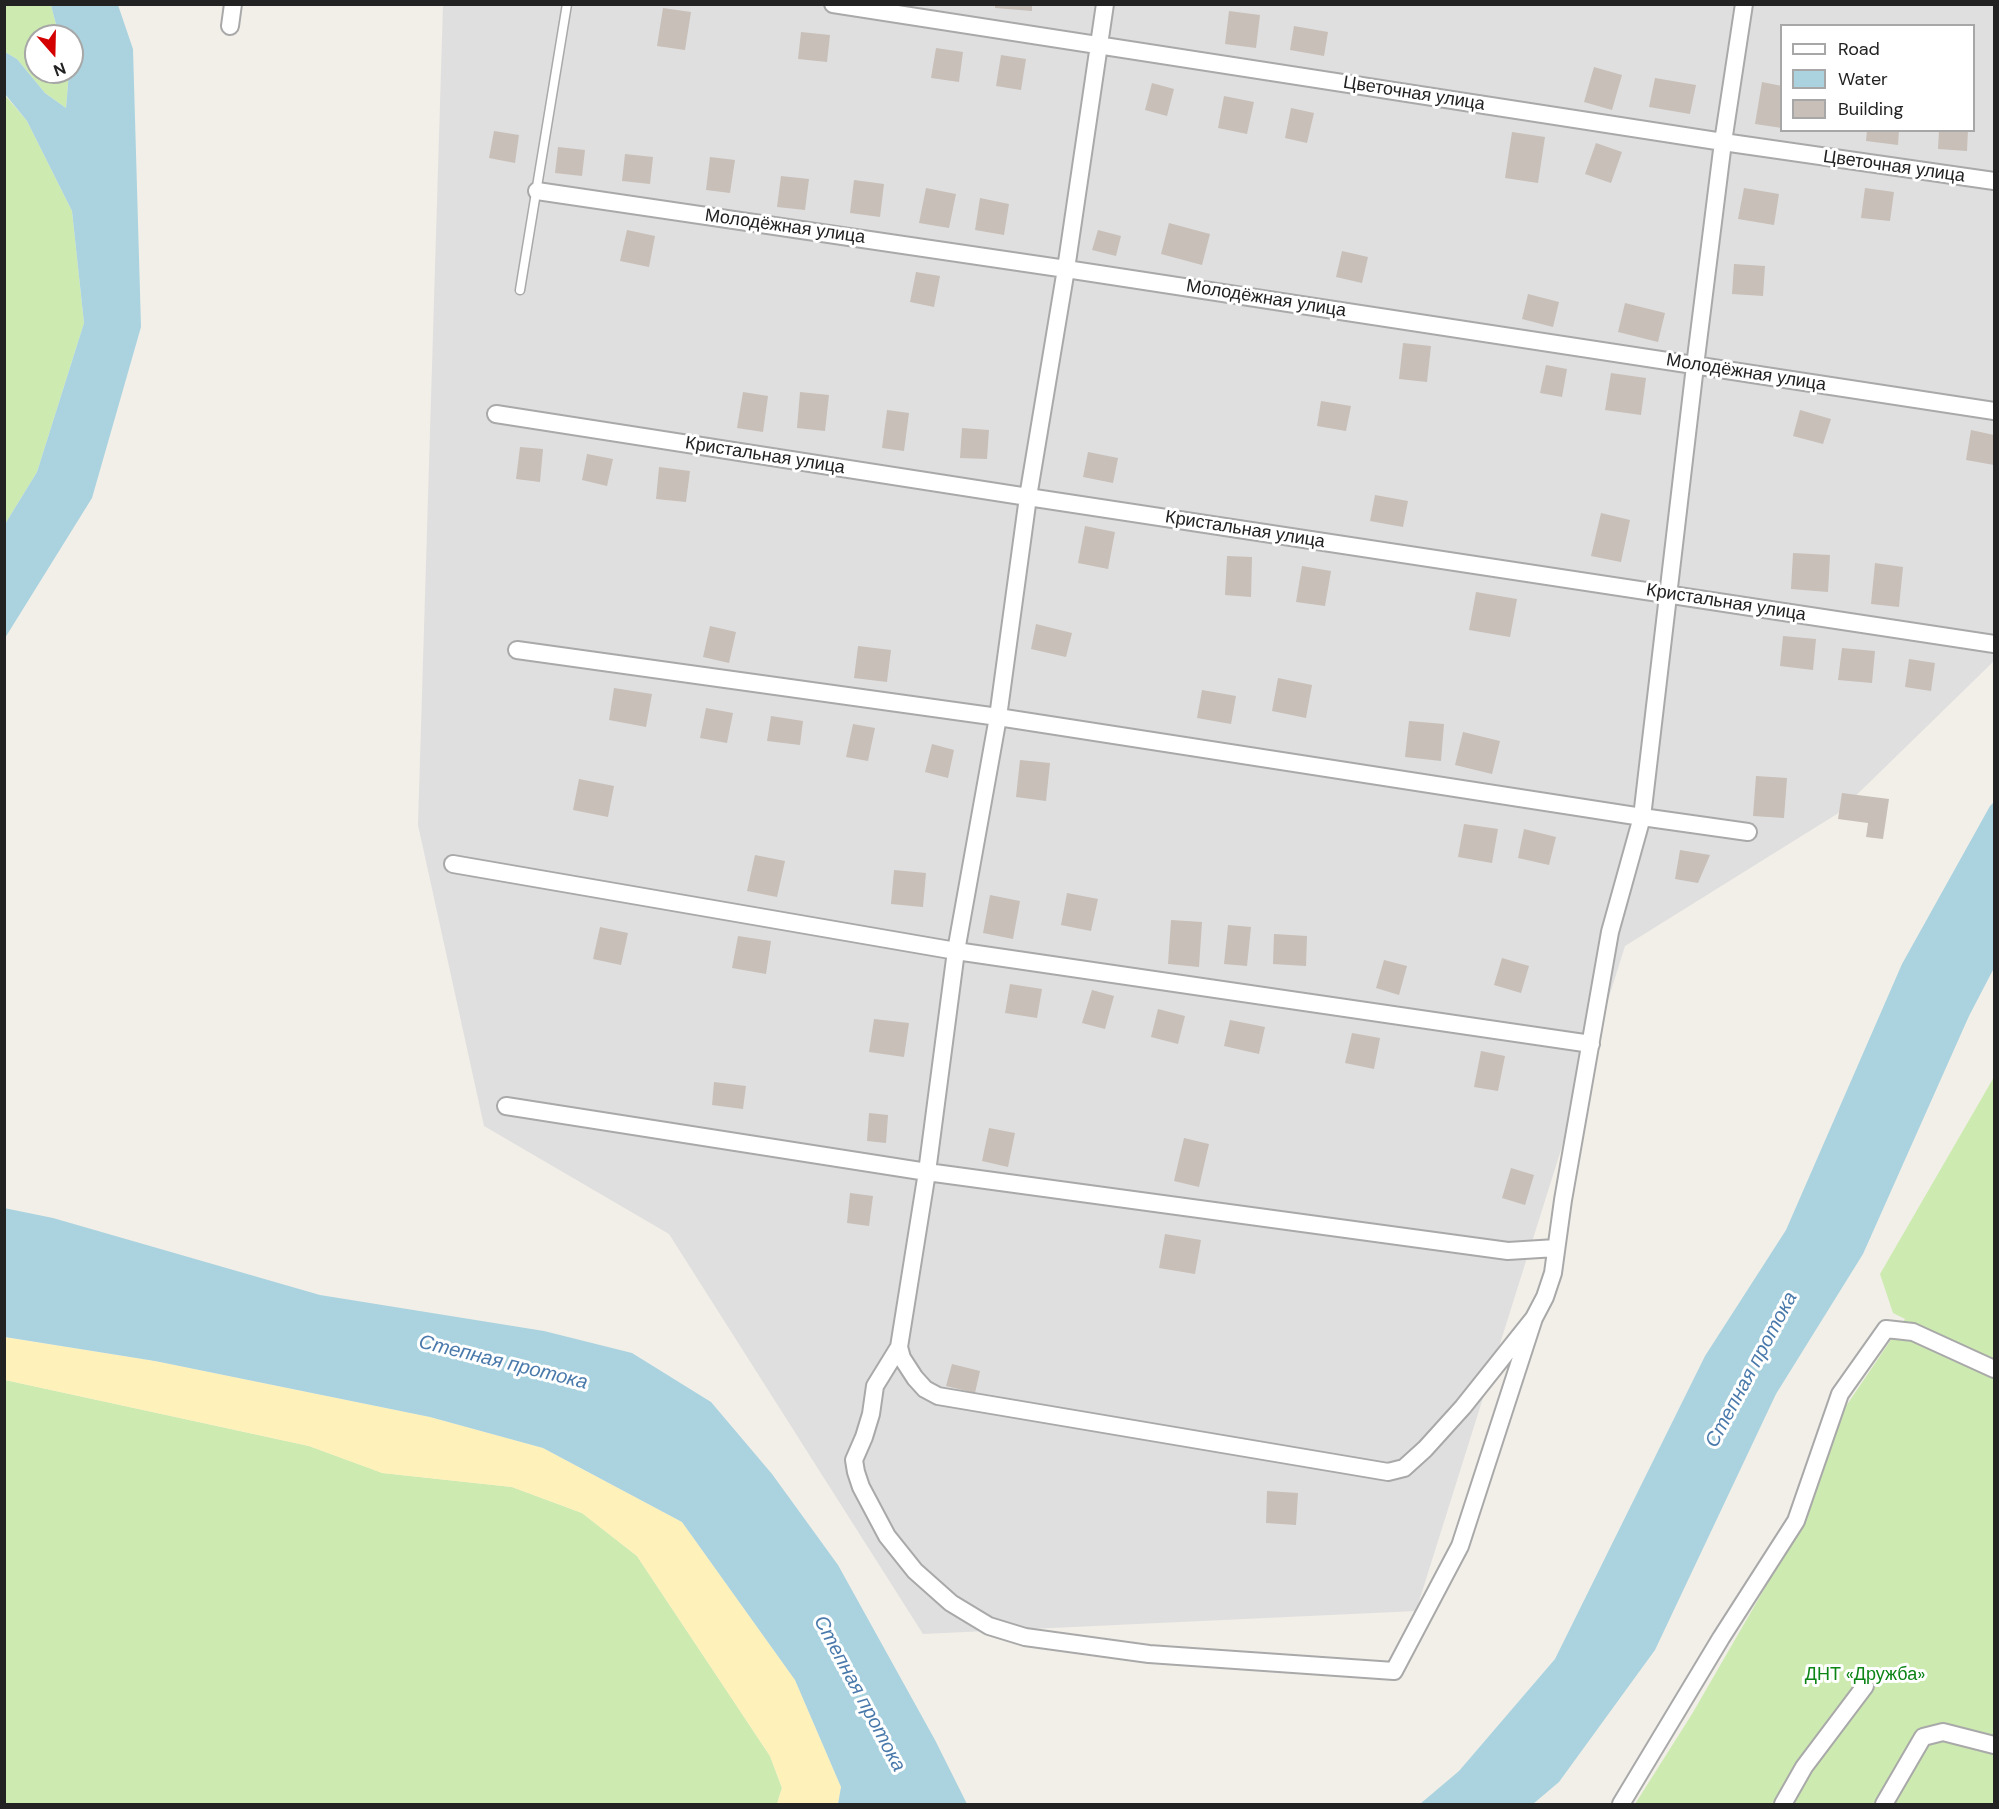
<!DOCTYPE html>
<html>
<head>
<meta charset="utf-8">
<style>
	body { margin:0 }
	#map { position:relative; width:1999px; height:1809px; overflow:hidden; background:#f2efe9; font-family:"DM Sans",sans-serif }
	canvas { display:block }
	.frame { position:absolute; inset:0; border:6px solid #222; pointer-events:none }
	.legend { position:absolute; left:1780px; top:24px; width:195px; height:108px; box-sizing:border-box; background:#fff; border:2px solid #a7a7a7; margin:0; padding:8px 10px; list-style:none; font-size:18px; color:#222 }
	.legend li { display:flex; align-items:center; gap:12px; height:30px }
	.legend b { width:30px; border:2px solid #a7a7a7 }
	.north { position:absolute; left:24px; top:24px; width:60px; height:60px; box-sizing:border-box; background:#fff; border:2px solid #a7a7a7; border-radius:50%; rotate:160deg; font-size:16px; font-weight:700; line-height:24px; text-align:center; color:#222 }
	.north::after { content:''; display:block; margin:auto; width:21px; height:27px; background:#d40000; clip-path:polygon(50% 0,100% 100%,50% 72%,0 100%) }
</style>
</head>
<body>
<div id="map">
<canvas width="1999" height="1809"></canvas>
<div class="frame"></div>
<ul class="legend">
<li><b style="height:8px;background:#fff"></b>Road</li>
<li><b style="height:16px;background:#aad3df"></b>Water</li>
<li><b style="height:16px;background:#c7bfb8"></b>Building</li>
</ul>
<div class="north">N</div>
</div>
<script>
const context = document.querySelector('canvas').getContext('2d');
context.lineJoin = 'round';
function fillPath(path, color) { context.fillStyle = color; context.fill(path, 'evenodd'); }
const poly = rows => new Path2D(rows.map(r => 'M' + r).join(''));
function stroke(path, color, width, dash) { context.strokeStyle = color; context.lineWidth = width; context.lineCap = dash ? 'butt' : 'round'; context.setLineDash(dash || []); context.stroke(path); }
function drawText(font, color, halo, rows, align = 'center') {
  context.font = font + ' "DM Sans",sans-serif'; context.lineWidth = 6; context.setLineDash([]); context.textBaseline = 'middle'; context.strokeStyle = halo; context.fillStyle = color; for (const [text, x, y, turn = 0] of rows) {
    context.save(); context.translate(x, y); context.rotate((+turn || 0) * Math.PI / 180); context.textAlign = isNaN(turn) ? turn : align; if (halo) context.strokeText(text, 0, 0); context.fillText(text, 0, 0); context.restore();
  }
}
fillPath(poly([
	[443,5,1994,5,1994,661,1837,814,1625,946,1416,1611,923,1634,669,1234,484,1126,418,825],
	[1782,26,1974,26,1974,130,1782,130]
]), '#e0dfdf');
fillPath(poly([
	[4,5,51,5,59,36,36,36,36,72,69,72,66,108,45,93,17,59,5,52],
	[4,94,27,121,72,211,84,323,37,472,5,524],
	[1994,1077,1994,1804,1635,1804,1692,1714,1807,1515,1844,1409,1905,1319,1893,1313,1880,1274],
	[5,1380,309,1446,383,1473,512,1487,582,1513,637,1556,770,1756,782,1788,777,1804,5,1804]
]), '#cdebb0');
fillPath(poly([
	[4,1337,155,1361,430,1417,543,1448,682,1522,795,1680,841,1787,838,1804,777,1804,782,1788,770,1756,637,1556,582,1513,512,1487,382,1473,309,1446,5,1380]
]), '#fff1ba');
fillPath(poly([
	[51,5,118,5,133,49,141,327,92,498,5,638,5,524,37,472,84,323,72,211,27,121,5,94,5,52,17,59,45,93,66,108,69,72,72,72,72,36,59,36],
	[1994,802,1994,968,1969,1016,1863,1254,1776,1394,1655,1650,1559,1782,1533,1804,1420,1804,1459,1771,1555,1659,1705,1356,1786,1230,1902,964,1990,806],
	[4,1208,53,1218,320,1295,544,1331,632,1353,711,1402,772,1474,838,1565,935,1740,967,1804,838,1804,841,1787,795,1680,682,1522,543,1448,430,1417,155,1361,5,1337]
]), '#aad3df');
fillPath(poly([
	[995,4,1032,4,1032,11,995,8],
	[663,8,691,12,685,50,657,46],
	[1229,11,1260,15,1256,48,1225,44],
	[1294,26,1328,32,1324,56,1290,50],
	[801,32,830,35,827,62,798,59],
	[936,48,963,52,959,82,931,78],
	[1001,55,1026,59,1021,90,996,86],
	[1594,67,1622,75,1612,110,1584,102],
	[1655,78,1696,85,1690,114,1649,107],
	[1762,82,1782,86,1782,128,1755,124],
	[1152,83,1174,89,1167,116,1145,110],
	[1224,96,1254,102,1247,134,1218,128],
	[1291,108,1314,113,1307,143,1285,138],
	[1867,130,1899,130,1898,145,1866,141],
	[1939,130,1968,130,1967,151,1938,149],
	[494,131,519,135,515,163,489,158],
	[1512,132,1545,137,1538,183,1505,178],
	[1596,143,1622,152,1611,183,1585,174],
	[558,147,585,150,582,176,555,173],
	[625,154,653,157,650,184,622,181],
	[710,157,735,160,730,193,706,190],
	[781,176,809,179,805,210,777,207],
	[854,180,884,184,880,217,850,213],
	[926,188,956,194,949,228,919,223],
	[1744,188,1779,194,1774,225,1738,219],
	[1865,188,1894,192,1890,221,1861,218],
	[980,198,1009,204,1004,235,975,230],
	[1169,223,1210,234,1202,265,1161,254],
	[627,230,655,236,649,267,620,261],
	[1098,230,1121,236,1116,256,1092,250],
	[1342,251,1368,257,1362,283,1336,277],
	[1734,264,1765,266,1763,296,1732,294],
	[916,272,940,276,934,307,910,302],
	[1528,294,1559,302,1553,327,1522,319],
	[1625,303,1665,313,1658,342,1618,332],
	[1403,343,1431,346,1427,382,1399,379],
	[1546,365,1567,369,1562,397,1540,393],
	[1611,373,1646,378,1641,415,1605,410],
	[743,392,768,396,763,432,737,428],
	[800,392,829,395,825,431,797,428],
	[1321,401,1351,406,1346,431,1317,426],
	[887,410,909,413,904,451,882,448],
	[1800,410,1831,419,1823,444,1793,436],
	[962,428,989,430,987,459,960,458],
	[1971,430,1994,435,1994,465,1966,460],
	[520,447,543,449,540,482,516,479],
	[1088,452,1118,458,1113,483,1083,477],
	[587,454,613,459,607,486,582,480],
	[659,467,690,471,686,502,656,499],
	[1375,495,1408,501,1403,527,1370,521],
	[1601,513,1630,520,1621,562,1591,556],
	[1085,526,1115,532,1108,569,1078,563],
	[1793,553,1830,555,1828,592,1791,589],
	[1227,556,1252,557,1251,597,1225,595],
	[1875,563,1903,567,1899,607,1871,604],
	[1302,566,1331,571,1325,606,1296,602],
	[1476,592,1517,599,1510,637,1469,630],
	[1036,624,1072,633,1066,657,1031,649],
	[710,626,736,632,729,663,703,657],
	[1783,636,1816,639,1813,670,1780,666],
	[858,646,891,650,887,682,854,678],
	[1842,648,1875,651,1872,683,1838,680],
	[1909,659,1935,663,1931,691,1905,687],
	[1278,678,1312,685,1306,718,1272,711],
	[614,688,652,694,646,727,609,720],
	[1202,690,1236,696,1231,724,1197,718],
	[706,708,733,713,727,743,700,738],
	[771,716,803,721,800,745,767,741],
	[1409,721,1444,724,1441,761,1405,757],
	[853,724,875,728,868,761,846,757],
	[1463,732,1500,741,1492,774,1455,765],
	[932,744,954,750,948,778,925,772],
	[1020,760,1050,763,1046,801,1016,797],
	[1756,776,1787,778,1784,818,1753,816],
	[579,779,614,786,608,817,573,810],
	[1842,793,1889,799,1883,839,1866,837,1868,823,1838,819],
	[1464,824,1498,829,1492,863,1458,857],
	[1524,829,1556,837,1549,865,1518,858],
	[1680,850,1710,855,1698,883,1675,879],
	[755,855,785,861,777,897,747,891],
	[894,870,926,873,923,907,891,904],
	[1067,893,1098,899,1091,931,1061,925],
	[990,895,1020,901,1013,939,983,933],
	[1171,920,1202,922,1199,967,1168,964],
	[1228,925,1251,927,1247,966,1224,964],
	[600,927,628,933,621,965,593,959],
	[1274,934,1307,936,1306,966,1273,964],
	[738,936,771,941,766,974,732,968],
	[1502,958,1529,966,1521,993,1494,985],
	[1384,960,1407,966,1399,995,1376,988],
	[1010,984,1042,989,1037,1018,1005,1013],
	[1092,990,1114,996,1105,1029,1082,1023],
	[1158,1009,1185,1016,1178,1044,1151,1037],
	[874,1019,909,1023,904,1057,869,1052],
	[1230,1020,1265,1027,1259,1054,1224,1046],
	[1352,1033,1380,1038,1374,1069,1345,1063],
	[1481,1051,1505,1056,1498,1091,1474,1087],
	[714,1082,746,1086,743,1109,712,1105],
	[869,1113,888,1115,886,1143,867,1141],
	[989,1128,1015,1133,1008,1167,982,1161],
	[1184,1138,1209,1144,1199,1187,1174,1181],
	[1511,1168,1534,1175,1525,1205,1502,1198],
	[850,1193,873,1196,869,1226,847,1223],
	[1165,1234,1201,1240,1195,1274,1159,1268],
	[952,1364,980,1371,975,1393,946,1386],
	[1267,1491,1298,1493,1296,1525,1266,1523]
]), '#c7bfb8');
const lane = poly([
	[520,290,567,4]
]);
const street = poly([
	[833,4,1723,142,1994,181],
	[1105,4,1066,269,1028,497,998,717,956,951,927,1172,899,1347,875,1386,871,1414,864,1437,854,1460,856,1472,861,1487,887,1536,915,1571,951,1603,989,1626,1025,1637,1149,1654,1394,1671,1460,1546,1534,1318],
	[230,26,233,4],
	[537,191,1066,269,1994,411],
	[496,414,1028,497,1994,644],
	[517,650,998,717,1642,817,1748,832],
	[453,864,956,951,1591,1044],
	[506,1106,927,1172,1508,1251,1556,1248],
	[899,1347,902,1358,915,1378,925,1389,938,1396,1388,1472,1404,1468,1425,1449,1463,1407,1534,1318,1545,1297,1553,1273,1563,1200,1610,932,1642,817,1695,366,1723,142,1744,4],
	[1621,1804,1721,1638,1796,1521,1840,1394,1886,1329,1913,1332,1994,1369],
	[1783,1804,1804,1767,1865,1686],
	[1884,1804,1923,1737,1943,1732,1994,1745]
]);
stroke(lane, '#a9a9a9', 11);
stroke(street, '#a9a9a9', 20);
stroke(lane, '#fff', 8);
stroke(street, '#fff', 16);
drawText('18px', '#222', '#fff', [
	["Цветочная улица",1414,94,9],
	["Цветочная улица",1894,167,8],
	["Молодёжная улица",785,227,8],
	["Молодёжная улица",1266,299,9],
	["Молодёжная улица",1746,373,9],
	["Кристальная улица",765,456,9],
	["Кристальная улица",1245,530,9],
	["Кристальная улица",1726,603,9]
]);
drawText('18px', '#0c8416', '#fff', [
	["ДНТ «Дружба»",1865,1675]
]);
drawText('italic 20px', '#4a7aab', '#fff', [
	["Степная протока",503,1363,14],
	["Степная протока",1752,1370,-62],
	["Степная протока",859,1694,62]
]);
</script>
</body>
</html>
